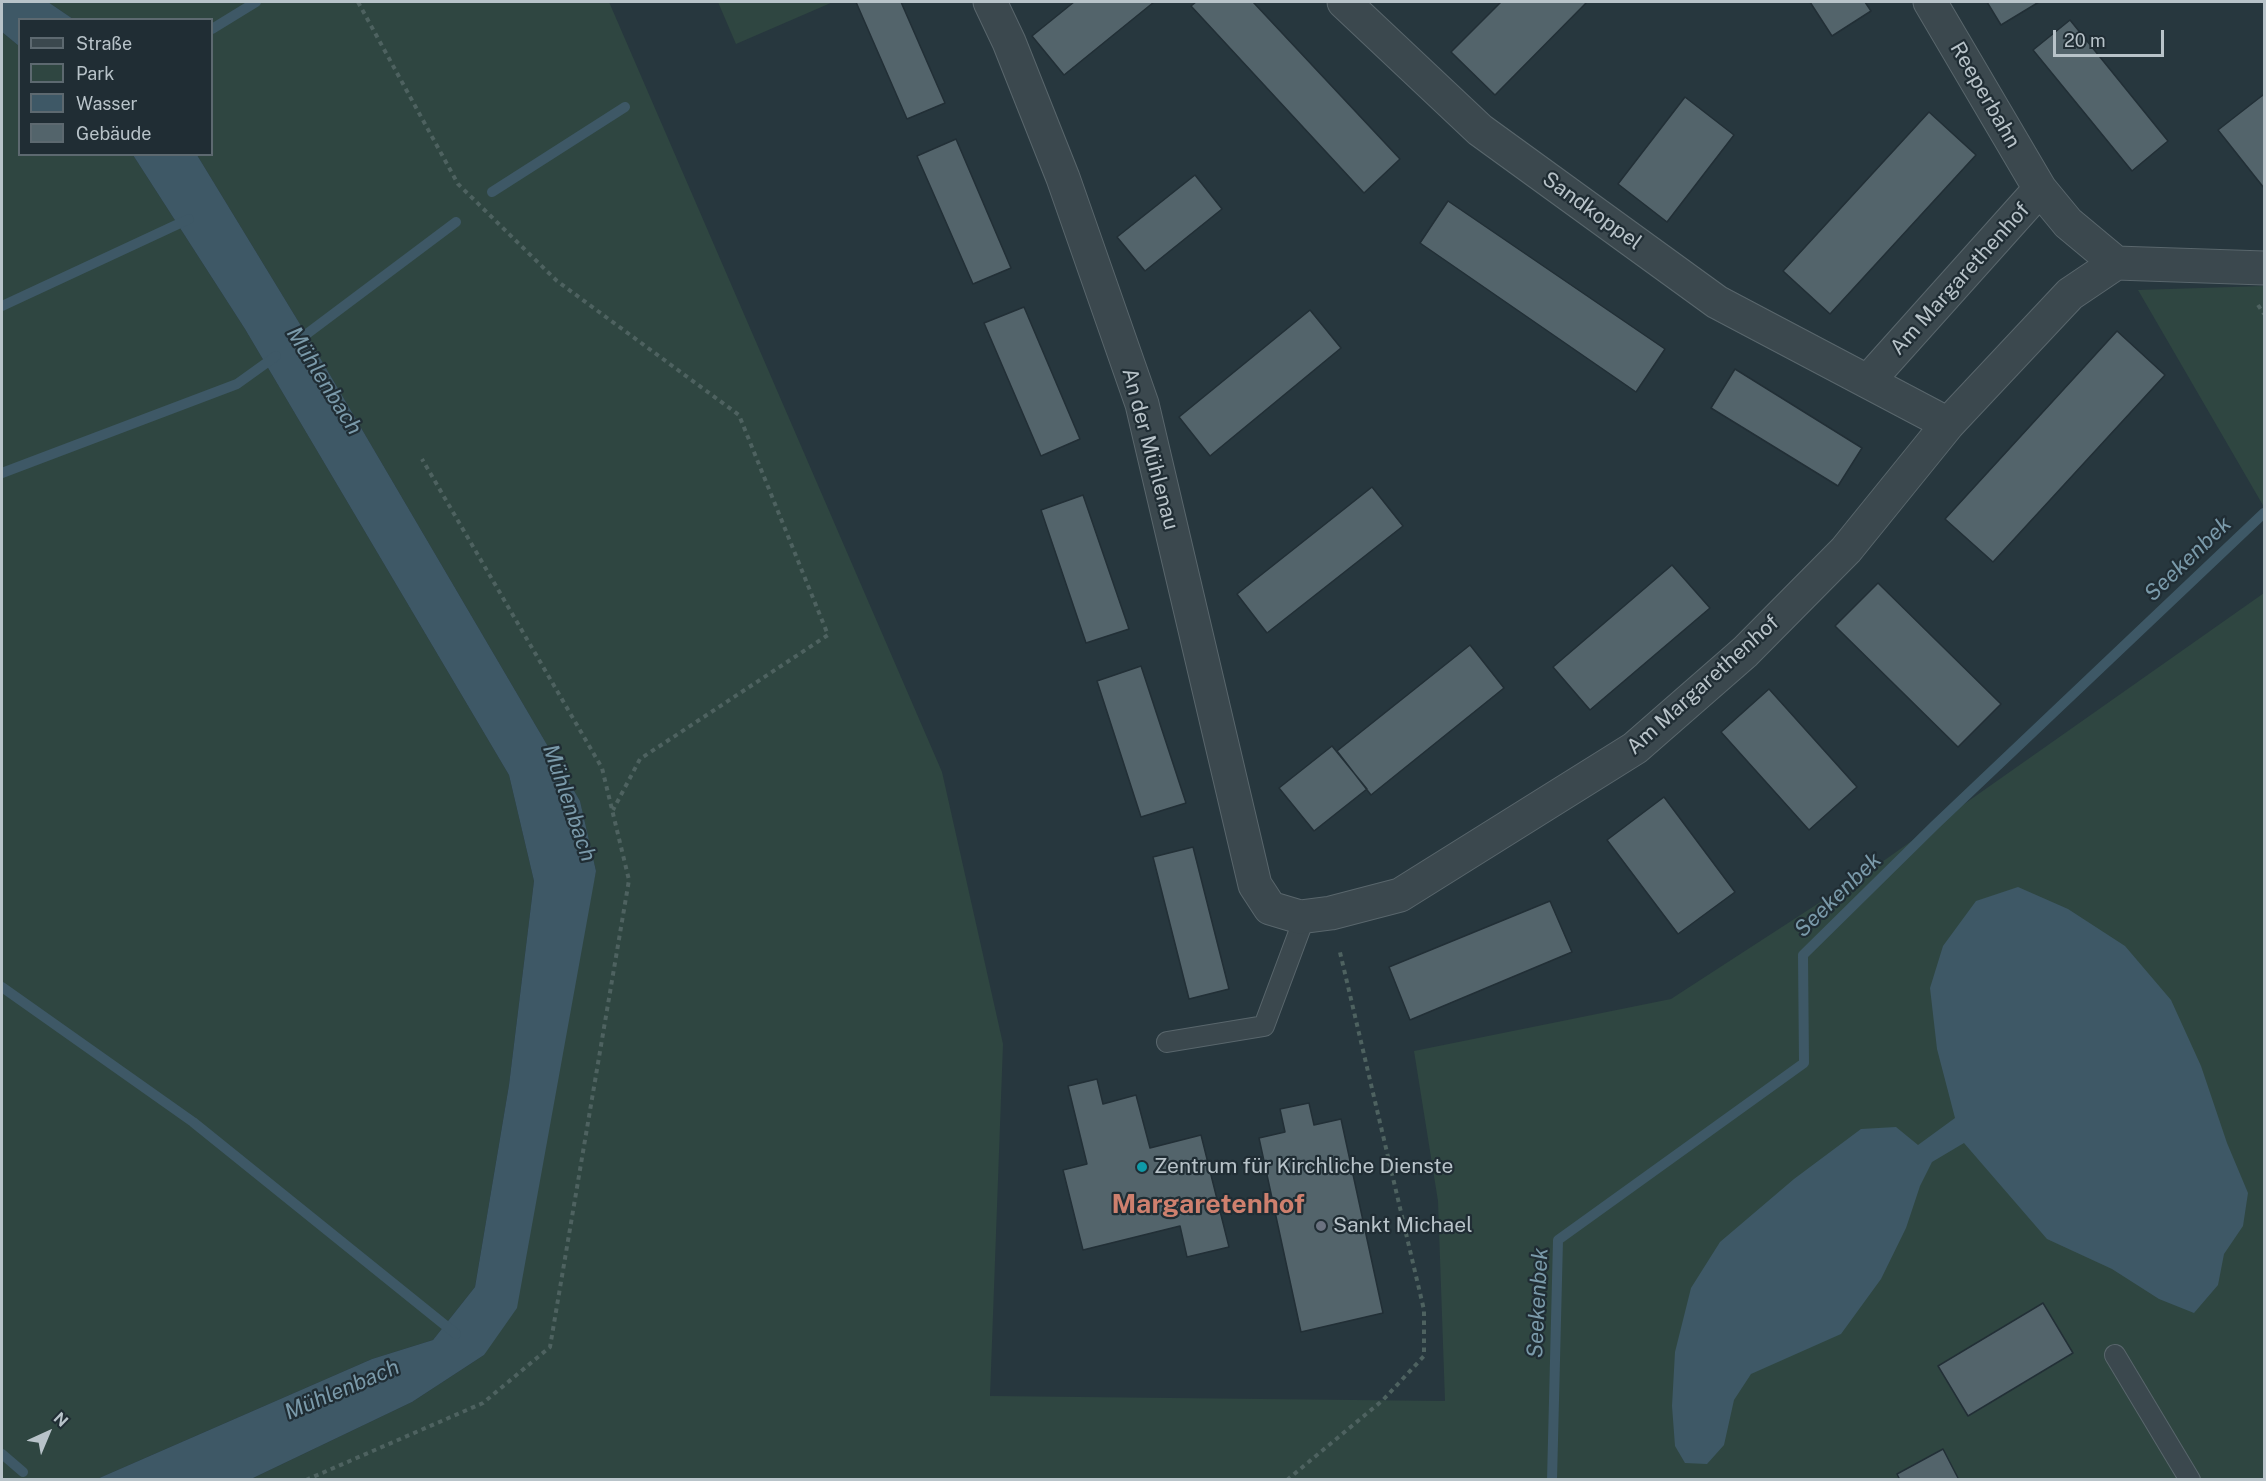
<!DOCTYPE html>
<html>
<head>
<meta charset="utf-8">
<style>
	body { margin:0 }
	#map { position:relative; width:2266px; height:1481px; overflow:hidden; background:#27373e; font-family:"Public Sans",sans-serif }
	canvas { display:block }
	.frame { position:absolute; inset:0; border:3px solid #b8c3c9; pointer-events:none }
	.legend { position:absolute; left:18px; top:18px; width:195px; height:138px; box-sizing:border-box; background:#202d34; border:2px solid #5d6970; margin:0; padding:8px 10px; list-style:none; font-size:18px; color:#b8c3c9 }
	.legend li { display:flex; align-items:center; gap:12px; height:30px }
	.legend b { width:30px; border:2px solid #5d6970 }
	.north { position:absolute; left:18px; top:1403px; width:60px; height:60px; -webkit-text-stroke:4px #202d34; paint-order:stroke; rotate:44deg; font-size:16px; font-weight:700; line-height:24px; text-align:center; color:#b8c3c9 }
	.north::after { content:''; display:block; margin:auto; width:21px; height:27px; background:#b8c3c9; clip-path:polygon(50% 0,100% 100%,50% 72%,0 100%) }
	.scale { position:absolute; left:2053px; top:30px; width:111px; height:27px; box-sizing:border-box; border:3px solid #b8c3c9; border-top:0; padding-left:8px; font-size:18px; line-height:21px; white-space:nowrap; color:#b8c3c9; -webkit-text-stroke:4px #202d34; paint-order:stroke }
</style>
</head>
<body>
<div id="map">
<canvas width="2266" height="1481"></canvas>
<div class="frame"></div>
<ul class="legend">
<li><b style="height:8px;background:#3b484e"></b>Straße</li>
<li><b style="height:16px;background:#2f4641"></b>Park</li>
<li><b style="height:16px;background:#3e5866"></b>Wasser</li>
<li><b style="height:16px;background:#53646b"></b>Gebäude</li>
</ul>
<div class="north">N</div>
<div class="scale">20 m</div>
</div>
<script>
const context = document.querySelector('canvas').getContext('2d');
context.lineJoin = 'round';
function fillPath(path, color) { context.fillStyle = color; context.fill(path, 'evenodd'); }
const poly = rows => new Path2D(rows.map(r => 'M' + r).join(''));
function stroke(path, color, width, dash) { context.strokeStyle = color; context.lineWidth = width; context.lineCap = dash ? 'butt' : 'round'; context.setLineDash(dash || []); context.stroke(path); }
function drawText(font, color, halo, rows, align = 'center') {
  context.font = font + ' "Public Sans",sans-serif'; context.lineWidth = 4.5; context.setLineDash([]); context.textBaseline = 'middle'; context.strokeStyle = halo; context.fillStyle = color; for (const [text, x, y, turn = 0] of rows) {
    context.save(); context.translate(x, y); context.rotate((+turn || 0) * Math.PI / 180); context.textAlign = isNaN(turn) ? turn : align; if (halo) context.strokeText(text, 0, 0); context.fillText(text, 0, 0); context.restore();
  }
}
fillPath(poly([
	[48,2,609,2,942,772,1003,1044,990,1396,1445,1401,1438,1201,1414,1051,1671,999,1879,864,2264,593,2264,1479,251,1479,412,1402,484,1355,596,871,580,801,306,334,197,155,212,154,212,20,73,19],
	[718,2,833,2,736,44],
	[2,32,19,46,20,154,133,155,245,329,509,775,534,881,509,1085,475,1287,433,1340,372,1359,97,1479,2,1479],
	[2264,286,2264,507,2138,290]
]), '#2f4641');
fillPath(poly([
	[2,2,48,2,73,19,20,20,19,46,2,32],
	[133,155,197,155,306,334,580,801,596,871,517,1308,484,1355,412,1402,251,1479,97,1479,372,1359,433,1340,475,1287,509,1085,534,881,509,775,245,329],
	[2018,887,2068,909,2125,946,2171,1000,2201,1066,2227,1143,2248,1193,2243,1226,2224,1254,2218,1285,2194,1313,2159,1299,2112,1269,2047,1239,1964,1143,1932,1162,1920,1186,1906,1228,1881,1279,1841,1334,1751,1374,1734,1400,1724,1445,1707,1464,1685,1463,1675,1446,1672,1406,1675,1352,1691,1288,1720,1242,1794,1179,1861,1129,1896,1127,1918,1145,1955,1118,1937,1049,1930,988,1943,946,1976,901]
]), '#3e5866');
stroke(poly([
	[212,29,256,2],
	[492,192,625,107],
	[2,306,189,219],
	[296,342,456,222],
	[2,473,237,384,276,356],
	[2,987,193,1122,456,1334],
	[2,1454,23,1472],
	[1552,1480,1558,1240,1804,1063,1803,955,1935,825,2264,513]
]), '#3e5866', 10);
const building = poly([
	[856,2,901,2,945,103,907,119,856,2],
	[1074,2,1154,2,1064,75,1032,36,1074,2],
	[1196,2,1253,2,1400,159,1364,193,1191,6,1196,2],
	[1501,2,1587,2,1495,95,1451,52,1501,2],
	[1810,2,1865,2,1871,11,1832,36,1810,2],
	[1987,2,2039,2,2001,25,1987,2],
	[2070,20,2168,141,2132,171,2033,50,2070,20],
	[2263,95,2264,97,2264,188,2218,130,2263,95],
	[1685,97,1734,135,1667,222,1618,184,1685,97],
	[1929,112,1976,155,1830,314,1783,271,1929,112],
	[956,139,1011,268,973,284,917,156,956,139],
	[1195,175,1222,209,1145,271,1117,237,1195,175],
	[1448,201,1665,349,1636,392,1420,243,1448,201],
	[1024,307,1080,439,1041,456,984,323,1024,307],
	[1310,310,1341,348,1210,456,1179,417,1310,310],
	[2117,331,2165,375,1993,562,1945,519,2117,331],
	[1735,369,1862,448,1838,486,1711,408,1735,369],
	[1372,487,1403,526,1267,633,1237,594,1372,487],
	[1083,495,1129,629,1086,643,1041,510,1083,495],
	[1672,565,1710,608,1590,710,1553,667,1672,565],
	[1878,583,2001,704,1958,747,1835,626,1878,583],
	[1470,645,1504,688,1371,795,1337,751,1470,645],
	[1141,666,1186,803,1141,817,1097,681,1141,666],
	[1769,689,1857,787,1809,830,1721,732,1769,689],
	[1332,746,1367,789,1314,831,1279,788,1332,746],
	[1664,797,1735,892,1678,934,1607,840,1664,797],
	[1193,847,1229,989,1189,999,1153,857,1193,847],
	[1550,901,1572,952,1410,1020,1389,967,1550,901],
	[1097,1079,1103,1104,1136,1095,1150,1148,1201,1135,1229,1247,1187,1257,1180,1226,1083,1250,1063,1170,1087,1164,1068,1086,1097,1079],
	[1309,1103,1314,1125,1341,1119,1383,1313,1301,1332,1259,1138,1285,1132,1280,1109,1309,1103],
	[2043,1303,2073,1353,1968,1416,1938,1366,2043,1303],
	[1943,1449,1959,1480,1900,1480,1897,1474,1943,1449]
]);
fillPath(building, '#53646b');
stroke(building, '#222f36', 1.5);
const lane = poly([
	[1167,1042,1264,1026,1305,916],
	[2115,1355,2190,1480]
]);
const street = poly([
	[990,2,1009,42,1063,178,1142,404,1255,885,1270,908,1300,917,1331,913,1400,895,1635,748,1745,652,1846,550,1948,424],
	[1344,2,1480,130,1717,302,1948,424,2070,294,2116,263,2264,268],
	[1930,2,2040,189,2068,223,2116,263],
	[1869,380,2040,189]
]);
stroke(lane, '#59666c', 22);
stroke(street, '#59666c', 35);
stroke(poly([
	[358,2,458,184,557,281,739,415,828,635,640,759,613,810],
	[2258,305,2264,314],
	[306,1480,483,1403,550,1347,629,880,602,768,422,459],
	[1287,1480,1383,1400,1424,1356,1424,1310,1339,948]
]), '#4e6260', 4, [4.5, 4.5]);
stroke(lane, '#3b484e', 20);
stroke(street, '#3b484e', 33);
for (const [x, y, r, color] of [
	[1142,1167,6,"#0f9aa8"],
	[1321,1226,6,"#6b7280"]
]) { const dot = new Path2D(); dot.arc(x, y, r, 0, 2 * Math.PI); context.fillStyle = color; context.fill(dot); stroke(dot, '#202d34', 2); }
drawText('21px', '#b8c3c9', '#202d34', [
	["Reeperbahn",1985,95,60],
	["Sandkoppel",1592,211,36],
	["Am Margarethenhof",1960,279,-48],
	["An der Mühlenau",1150,449,75],
	["Am Margarethenhof",1703,685,-42]
]);
drawText('21px', '#b8c3c9', '#202d34', [
	["Zentrum für Kirchliche Dienste",1154,1167],
	["Sankt Michael",1333,1226]
], 'left');
drawText('italic 22px', '#7a9aaa', '#202d34', [
	["Mühlenbach",324,381,58],
	["Seekenbek",2188,559,-44],
	["Mühlenbach",569,803,71],
	["Seekenbek",1838,895,-44],
	["Seekenbek",1538,1303,-87],
	["Mühlenbach",342,1390,-23]
]);
drawText('bold 27px', '#ce806e', '#202d34', [
	["Margaretenhof",1208,1205]
]);
</script>
</body>
</html>
